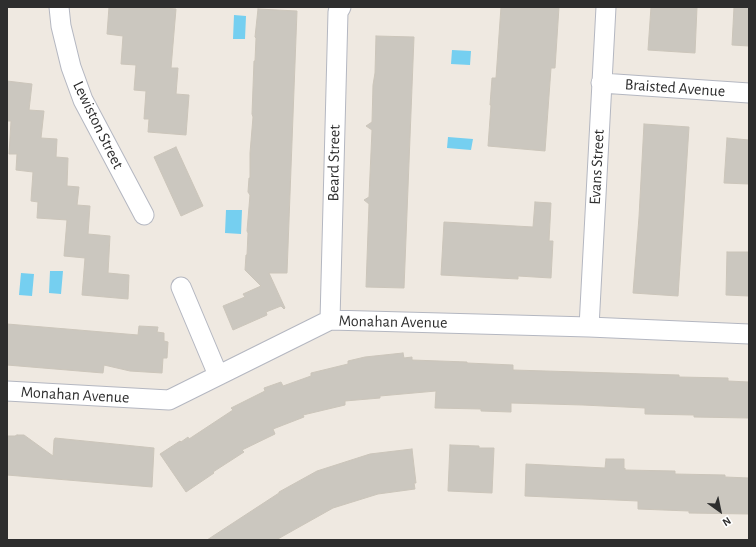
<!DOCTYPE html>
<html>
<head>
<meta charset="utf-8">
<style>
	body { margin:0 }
	#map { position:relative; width:756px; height:547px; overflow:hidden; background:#efe9e1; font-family:"Alegreya Sans",sans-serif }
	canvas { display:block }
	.frame { position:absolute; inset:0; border:8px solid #2e2e2e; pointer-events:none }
	.north { position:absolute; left:700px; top:491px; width:40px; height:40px; -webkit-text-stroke:3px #fff; paint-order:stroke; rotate:147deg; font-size:11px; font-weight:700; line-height:16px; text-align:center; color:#2e2e2e }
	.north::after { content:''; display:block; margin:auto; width:14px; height:18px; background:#2e2e2e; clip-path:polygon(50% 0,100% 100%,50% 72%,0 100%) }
</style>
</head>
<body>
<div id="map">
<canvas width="756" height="547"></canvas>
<div class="frame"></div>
<div class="north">N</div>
</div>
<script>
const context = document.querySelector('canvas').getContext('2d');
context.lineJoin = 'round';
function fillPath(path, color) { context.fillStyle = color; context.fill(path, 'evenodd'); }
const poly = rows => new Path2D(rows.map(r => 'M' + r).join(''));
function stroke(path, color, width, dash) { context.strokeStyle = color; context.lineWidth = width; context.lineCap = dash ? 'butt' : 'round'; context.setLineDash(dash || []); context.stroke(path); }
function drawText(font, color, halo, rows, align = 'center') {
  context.font = font + ' "Alegreya Sans",sans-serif'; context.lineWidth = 3; context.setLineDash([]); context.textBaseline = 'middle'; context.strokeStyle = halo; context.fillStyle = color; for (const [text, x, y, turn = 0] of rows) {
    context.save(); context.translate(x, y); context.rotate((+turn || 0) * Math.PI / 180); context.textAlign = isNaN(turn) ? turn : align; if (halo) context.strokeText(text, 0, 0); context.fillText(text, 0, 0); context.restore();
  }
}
fillPath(poly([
	[234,15,246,16,245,39,233,39],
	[452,50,471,51,470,65,451,64],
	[448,137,473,139,471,150,447,148],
	[226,210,242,210,241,234,225,233],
	[50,271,63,271,61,294,49,293],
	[21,273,34,274,32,296,19,295]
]), '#75cff0');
const building = poly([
	[109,7,155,7,176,9,171,68,178,68,176,94,189,95,186,135,148,132,149,119,144,119,146,91,134,90,136,65,121,64,123,36,107,34,109,7],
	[501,7,559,7,555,68,551,68,545,151,488,146,491,105,490,105,492,78,496,78,501,7],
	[651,7,697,7,695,53,648,50,651,7],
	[734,7,749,7,749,46,732,45,734,7],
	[258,9,297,11,287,273,269,273,285,308,284,309,281,306,266,312,267,315,233,330,223,306,245,297,243,294,261,286,245,270,246,255,247,255,248,233,247,231,250,195,248,192,249,178,250,178,250,153,253,117,252,114,254,61,255,61,256,38,255,37,258,9],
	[376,36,414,37,404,288,366,287,369,204,364,200,369,197,372,130,366,126,372,122,373,85,375,73,376,36],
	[7,81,32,84,29,110,44,111,41,138,57,139,56,157,68,158,67,186,79,187,77,205,90,206,88,234,110,236,108,273,129,275,128,299,82,295,85,258,64,256,67,220,37,218,38,202,31,201,33,172,16,170,17,154,9,154,11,121,7,121,7,81],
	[644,124,689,127,678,296,633,293,639,217,644,124],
	[727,138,749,140,749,184,724,183,727,138],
	[176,147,203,206,181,216,154,157,176,147],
	[535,202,551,203,549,241,553,241,551,278,518,276,518,279,441,275,444,222,533,227,535,202],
	[727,252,749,252,749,296,726,295,727,252],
	[7,324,138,335,139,326,158,327,157,332,164,333,164,341,168,342,167,358,163,358,162,373,130,371,104,365,103,373,7,365,7,324],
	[403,353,404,358,412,357,412,360,467,362,467,363,513,365,513,370,679,375,679,377,728,378,728,381,749,382,749,418,694,417,694,415,645,414,645,408,583,405,511,403,511,412,481,411,481,409,435,408,436,391,380,396,380,398,345,401,345,405,303,415,304,417,273,429,275,434,242,450,244,452,213,472,214,473,186,492,160,454,180,441,181,442,188,437,189,439,233,410,231,408,265,391,264,388,281,382,283,386,311,376,311,373,348,364,348,361,365,357,403,353],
	[17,435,24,435,53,456,54,440,55,438,154,448,152,487,7,475,7,436,15,436,17,435],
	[450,445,479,446,479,448,494,448,492,493,448,491,450,445],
	[412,449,416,483,414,483,415,489,378,494,333,508,276,540,207,540,279,493,279,492,317,471,370,454,412,449],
	[606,459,624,459,624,469,625,468,625,470,675,471,675,474,725,475,725,477,749,478,749,514,689,513,689,511,638,509,638,501,525,496,526,464,605,468,606,459]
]);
fillPath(building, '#cbc7bf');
stroke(building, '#cbc5ba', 1);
const street = poly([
	[59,7,61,26,71,67,83,100,144,215],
	[601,83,749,93],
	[181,287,218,375],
	[330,320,338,12,341,7],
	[589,327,606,7],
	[7,391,169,400,330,320,589,327,749,334]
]);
stroke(street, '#b4b7c1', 21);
stroke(street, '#fff', 19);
drawText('16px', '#2e2e2e', '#fff', [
	["Braisted Avenue",675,88,4],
	["Lewiston Street",98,125,64],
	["Beard Street",334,163,-89],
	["Evans Street",597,167,-87],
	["Monahan Avenue",393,322,1],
	["Monahan Avenue",75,395,3]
]);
</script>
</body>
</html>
